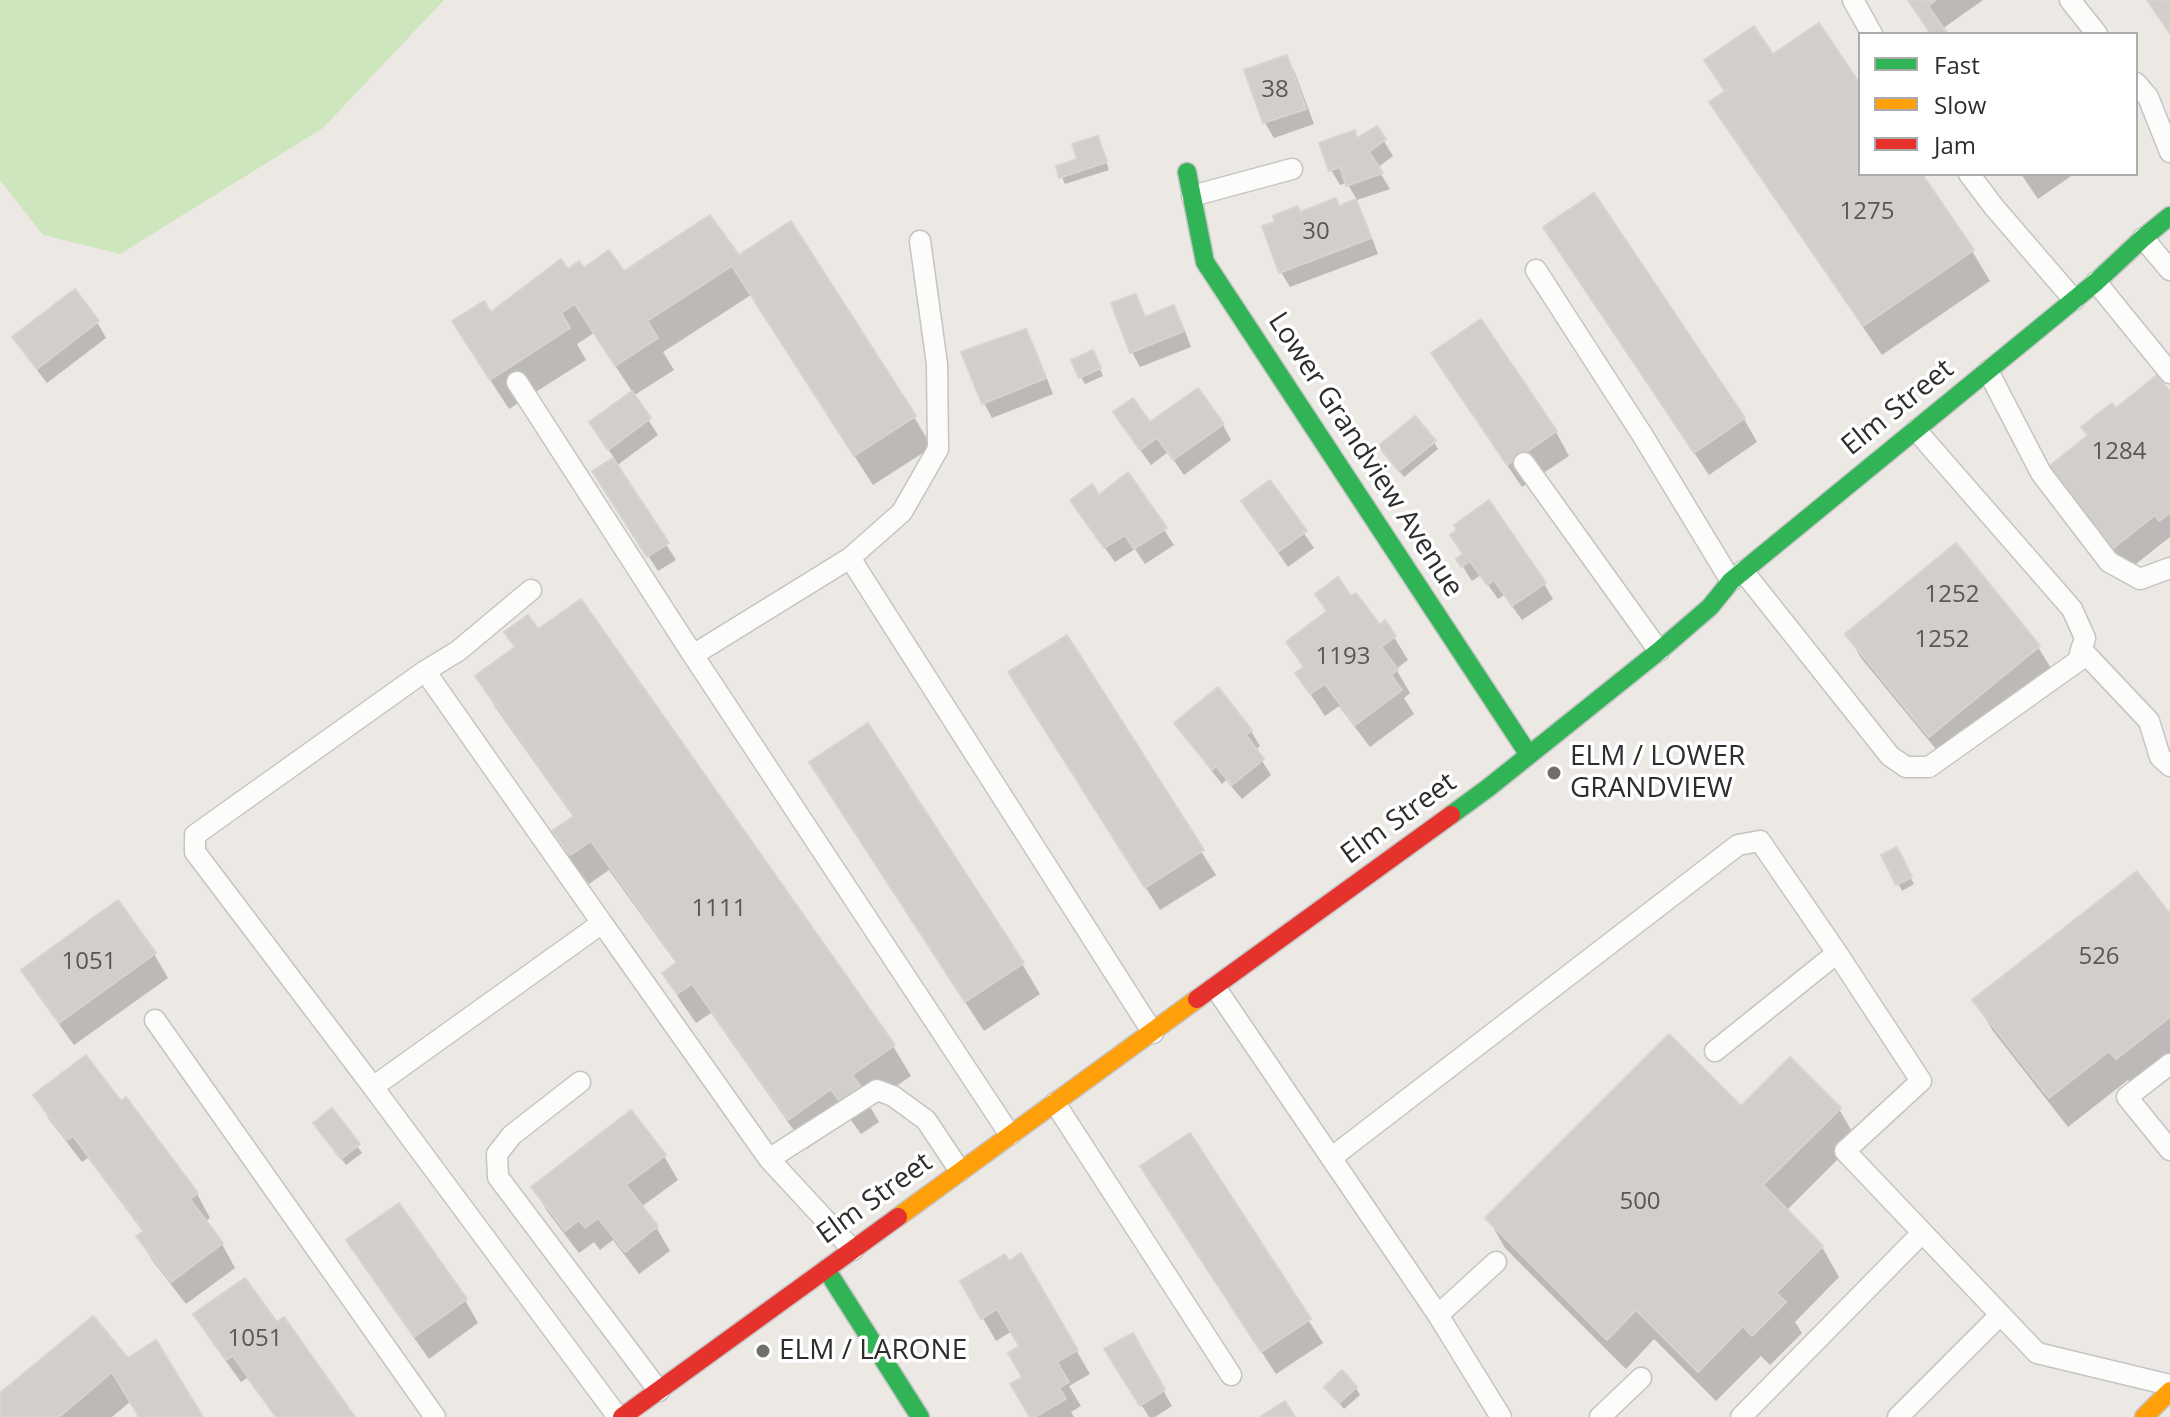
<!DOCTYPE html>
<html>
<head>
<meta charset="utf-8">
<style>
	body { margin:0 }
	#map { position:relative; width:2170px; height:1417px; overflow:hidden; background:#ece8e4; font-family:"Open Sans",sans-serif }
	canvas { display:block }
	.legend { position:absolute; left:1858px; top:32px; width:280px; height:144px; box-sizing:border-box; background:#fff; border:2px solid #ababab; margin:0; padding:10px 14px; list-style:none; font-size:24px; color:#2e2e2e }
	.legend li { display:flex; align-items:center; gap:16px; height:40px }
	.legend b { width:40px; border:2px solid #ababab }
</style>
</head>
<body>
<div id="map">
<canvas width="2170" height="1417"></canvas>
<ul class="legend">
<li><b style="height:10px;background:#30b455"></b>Fast</li>
<li><b style="height:10px;background:#ff9f0a"></b>Slow</li>
<li><b style="height:10px;background:#e5322d"></b>Jam</li>
</ul>
</div>
<script>
const context = document.querySelector('canvas').getContext('2d');
context.lineJoin = 'round';
function fillPath(path, color) { context.fillStyle = color; context.fill(path, 'evenodd'); }
const poly = rows => new Path2D(rows.map(r => 'M' + r).join(''));
function stroke(path, color, width, dash) { context.strokeStyle = color; context.lineWidth = width; context.lineCap = dash ? 'butt' : 'round'; context.setLineDash(dash || []); context.stroke(path); }
function drawText(font, color, halo, rows, align = 'center') {
  context.font = font + ' "Open Sans",sans-serif'; context.lineWidth = 7; context.setLineDash([]); context.textBaseline = 'middle'; context.strokeStyle = halo; context.fillStyle = color; for (const [text, x, y, turn = 0] of rows) {
    context.save(); context.translate(x, y); context.rotate((+turn || 0) * Math.PI / 180); context.textAlign = isNaN(turn) ? turn : align; if (halo) context.strokeText(text, 0, 0); context.fillText(text, 0, 0); context.restore();
  }
}
fillPath(poly([
	[0,0,444,0,323,128,120,254,43,235,0,180]
]), '#cee6be');
fillPath(poly([
	[1907,0,1983,0,1942,29,1945,34,1931,34],
	[1773,56,1860,87,1860,174,1919,174,1972,251,1990,281,1882,355,1730,133,1712,102,1725,93,1706,61],
	[1287,58,1295,73,1314,124,1274,138,1265,123,1247,72],
	[1376,128,1393,156,1377,168,1390,189,1357,200,1347,183,1340,185,1331,170,1354,132,1358,140],
	[1101,145,1109,170,1065,184,1058,168,1080,160],
	[2021,174,2074,174,2038,199],
	[1593,196,1744,419,1757,442,1709,475,1559,251],
	[1356,202,1364,217,1378,254,1290,287,1281,272,1300,214,1339,208],
	[739,257,914,417,932,447,873,485,751,295,663,352,674,370,633,396,658,435,616,466,676,560,658,571,594,472,615,459,600,438,633,393,594,333,577,344,586,360,509,409,472,352,490,315,567,272,584,271,624,274],
	[74,292,97,322,106,338,47,383,24,353,15,338],
	[1135,297,1146,318,1173,308,1182,323,1191,347,1140,367,1132,352],
	[1481,321,1556,432,1569,456,1522,487,1447,377,1433,353],
	[1025,331,1034,346,1053,394,992,418,984,403],
	[1096,360,1103,376,1085,384,1081,377],
	[2170,395,2170,537,2127,571,2063,492,2089,437,2084,428,2115,411],
	[1150,425,1223,425,1231,440,1184,475,1168,452,1151,465,1124,428],
	[1434,442,1438,449,1404,477,1385,454],
	[1128,475,1174,545,1145,564,1135,549,1115,562,1082,516,1099,498],
	[1269,483,1314,548,1288,567,1243,502],
	[1460,531,1544,584,1553,599,1522,620,1504,595,1498,599,1481,575,1472,581,1468,575,1459,560,1465,556],
	[1351,599,1379,627,1394,637,1408,660,1396,669,1410,693,1404,698,1414,714,1370,747,1339,706,1325,716,1297,674,1304,669,1288,642],
	[507,633,893,1046,911,1076,869,1105,879,1122,861,1134,850,1119,807,1149,711,1013,696,1023,682,1003,664,973,677,964,609,870,589,884,572,862,555,832,574,818,495,707,478,676,516,649],
	[1847,634,2038,647,2052,670,1944,759,1861,658],
	[1066,637,1216,875,1160,910,1024,696],
	[1177,723,1251,731,1260,746,1255,750,1271,775,1242,799,1226,780,1222,784,1186,738],
	[812,763,1022,964,1040,994,984,1031,829,793],
	[1896,850,1914,884,1902,891,1884,856],
	[118,903,154,954,168,978,74,1045,37,994,24,971],
	[2170,917,2170,1061,2135,1088,2128,1080,2068,1127,1993,1031,1975,1001],
	[36,1096,120,1104,126,1100,197,1194,210,1218,204,1222,222,1244,235,1268,186,1304,152,1260,139,1237,144,1233,88,1158,82,1162,49,1119],
	[1741,1109,1839,1109,1857,1140,1786,1211,1822,1247,1839,1277,1795,1322,1802,1333,1770,1365,1761,1356,1716,1401,1654,1339,1626,1369,1505,1248,1488,1218],
	[332,1111,362,1153,346,1165,320,1131],
	[630,1113,664,1156,678,1180,641,1207,656,1227,670,1251,639,1274,613,1240,600,1250,594,1242,579,1253,547,1211,534,1188],
	[1189,1136,1323,1343,1276,1374,1156,1190],
	[348,1241,465,1300,478,1323,429,1359,362,1264],
	[1021,1256,1090,1374,1069,1386,1081,1406,1071,1412,1074,1417,1032,1417,1022,1347,1012,1331,996,1341,962,1282,1009,1263],
	[196,1315,276,1325,353,1417,275,1417,247,1378,241,1382,209,1338],
	[1132,1336,1172,1406,1155,1417,1149,1417,1116,1365],
	[128,1361,200,1417,140,1417,131,1401,112,1417,0,1417,0,1396],
	[1326,1387,1356,1388,1360,1395,1344,1409]
]), '#0003');
const building = poly([
	[1908,0,1936,0,1928,6,1948,34,1931,34,1908,0],
	[2147,0,2170,0,2170,34,2147,0],
	[1819,23,1860,84,1860,174,1922,174,1974,250,1863,326,1709,102,1725,91,1704,60,1754,26,1773,54,1819,23],
	[1287,55,1306,109,1263,123,1244,70,1287,55],
	[1377,126,1386,139,1369,152,1383,173,1346,186,1340,167,1329,171,1319,143,1355,130,1357,138,1377,126],
	[1098,136,1107,162,1059,178,1056,166,1077,159,1072,144,1098,136],
	[1594,193,1745,418,1694,453,1543,227,1594,193],
	[1336,198,1339,206,1356,199,1371,238,1279,273,1262,226,1275,222,1273,216,1298,206,1300,212,1336,198],
	[710,215,739,255,791,221,916,416,854,456,732,266,647,321,658,338,615,366,575,304,561,313,570,328,490,380,452,321,484,301,491,312,561,259,568,269,579,261,584,268,609,250,624,271,710,215],
	[75,289,99,321,37,369,12,337,75,289],
	[1136,294,1145,317,1174,305,1184,331,1130,353,1111,303,1136,294],
	[1481,319,1557,431,1507,465,1431,353,1481,319],
	[1026,329,1046,378,982,404,961,352,1026,329],
	[1093,350,1101,368,1079,378,1071,360,1093,350],
	[2157,375,2170,392,2170,513,2159,521,2155,515,2112,549,2047,468,2088,435,2081,427,2112,403,2116,408,2157,375],
	[1198,388,1224,424,1173,460,1157,438,1140,450,1113,412,1133,398,1150,422,1198,388],
	[632,391,651,418,608,450,589,422,632,391],
	[1415,416,1436,441,1399,471,1378,446,1415,416],
	[613,458,669,543,647,557,592,471,613,458],
	[1128,472,1167,528,1134,549,1125,535,1104,548,1070,500,1092,484,1099,495,1128,472],
	[1270,480,1307,531,1278,552,1241,501,1270,480],
	[1489,500,1546,583,1512,606,1494,580,1487,585,1470,561,1461,567,1456,559,1463,554,1450,535,1457,530,1454,525,1489,500],
	[1956,543,2040,646,1929,737,1845,634,1956,543],
	[1338,577,1351,596,1356,593,1380,625,1385,620,1396,636,1381,647,1398,669,1391,675,1402,690,1355,725,1325,684,1310,694,1295,673,1304,667,1286,642,1327,611,1315,594,1338,577],
	[581,599,895,1045,852,1075,863,1090,842,1105,831,1089,788,1120,692,984,677,994,662,973,677,962,591,841,570,855,552,831,574,816,475,676,515,647,504,632,528,615,538,629,581,599],
	[1067,635,1204,850,1145,888,1008,672,1067,635],
	[1218,687,1252,730,1246,735,1264,759,1232,785,1216,766,1212,770,1174,723,1218,687],
	[868,723,1024,963,965,1002,809,762,868,723],
	[1897,847,1912,877,1896,885,1881,855,1897,847],
	[2137,871,2170,914,2170,1017,2116,1059,2109,1051,2049,1098,1972,1000,2137,871],
	[118,900,156,953,59,1023,21,970,118,900],
	[1669,1034,1741,1106,1790,1057,1841,1108,1763,1185,1823,1246,1776,1293,1786,1302,1752,1336,1743,1326,1698,1372,1636,1310,1607,1340,1485,1218,1669,1034],
	[86,1055,121,1101,126,1097,198,1193,190,1199,223,1243,171,1282,136,1236,144,1231,73,1136,67,1140,33,1095,86,1055],
	[332,1108,360,1144,341,1159,313,1123,332,1108],
	[631,1110,666,1155,626,1185,658,1226,625,1252,598,1218,585,1228,579,1220,565,1231,531,1187,631,1110],
	[1190,1133,1311,1319,1261,1352,1140,1166,1190,1133],
	[399,1203,467,1299,414,1337,346,1240,399,1203],
	[1021,1253,1078,1350,1057,1362,1069,1382,1059,1388,1066,1399,1035,1417,1030,1417,1010,1384,1022,1377,1008,1353,1019,1346,997,1309,981,1319,960,1281,1005,1254,1009,1261,1021,1253],
	[245,1278,277,1322,284,1317,355,1417,276,1417,233,1356,226,1360,193,1314,245,1278],
	[93,1316,128,1358,156,1340,203,1417,139,1417,112,1372,59,1417,0,1417,0,1393,93,1316],
	[1133,1333,1165,1390,1140,1406,1104,1349,1133,1333],
	[1342,1370,1357,1387,1339,1403,1324,1387,1342,1370],
	[1285,1401,1295,1417,1260,1417,1285,1401]
]);
fillPath(building, '#d1cecb');
stroke(building, '#d7d4d0', 2);
const lane = poly([
	[1853,0,1872,34],
	[2070,0,2097,34],
	[2136,83,2148,97,2170,152],
	[1969,174,1994,207,2074,300],
	[1192,196,1292,169],
	[2143,238,2170,270],
	[1536,270,1643,436,1731,581],
	[2096,282,2170,373],
	[1988,371,2041,473,2109,562,2140,579,2170,568],
	[517,382,693,655],
	[1524,463,1659,651],
	[850,558,902,512,938,449,937,364,920,241],
	[1743,571,1890,756,1906,767,1929,767,2078,661,2085,638,2072,609,1916,430],
	[531,590,458,651,425,671,602,923],
	[2081,649,2149,721,2160,757,2170,766],
	[1215,987,1438,1315],
	[155,1020,435,1417],
	[1715,1051,1837,953,1921,1081,1845,1151,2037,1353,2170,1385],
	[2170,1064,2127,1097,2170,1150],
	[580,1082,512,1135,497,1154,498,1177,659,1391],
	[373,1087,195,852,195,835,425,671],
	[1055,1103,1231,1375],
	[1010,1135,693,655,850,558,1153,1033],
	[1331,1158,1738,845,1760,841,1837,953],
	[769,1159,877,1090,893,1096,926,1120,960,1171],
	[1496,1262,1438,1315,1501,1417],
	[618,1417,373,1087,602,923,769,1159,853,1250],
	[1600,1417,1641,1378],
	[1741,1417,1922,1233],
	[1898,1417,2000,1315]
]);
const fast = poly([
	[1187,172,1205,262,1529,755],
	[1451,815,1488,788,1659,651,1710,607,1731,581,2096,282,2143,238,2170,216],
	[826,1269,920,1417]
]);
const slow = poly([
	[898,1217,1197,999],
	[2144,1417,2170,1391]
]);
const jam = poly([
	[1197,999,1451,815],
	[622,1417,898,1217]
]);
stroke(lane, '#c5c4c5', 23);
stroke(fast, '#c5c4c5', 21);
stroke(slow, '#c5c4c5', 21);
stroke(jam, '#c5c4c5', 21);
stroke(lane, '#fcfcfb', 20);
stroke(fast, '#30b455', 18);
stroke(slow, '#ff9f0a', 18);
stroke(jam, '#e5322d', 18);
for (const [x, y, r, color] of [
	[1554,773,8,"#706f6e"],
	[763,1351,8,"#706f6e"]
]) { const dot = new Path2D(); dot.arc(x, y, r, 0, 2 * Math.PI); context.fillStyle = color; context.fill(dot); stroke(dot, '#fff', 3); }
drawText('24px', '#585857', null, [
	["38",1275,90],
	["1275",1867,212],
	["30",1316,232],
	["1284",2119,452],
	["1252",1952,595],
	["1252",1942,640],
	["1193",1343,657],
	["1111",719,909],
	["526",2099,957],
	["1051",89,962],
	["500",1640,1202],
	["1051",255,1339]
]);
drawText('28px', '#2e2e2e', '#fff', [
	["Elm Street",1898,408,-39],
	["Lower Grandview Avenue",1365,455,57],
	["Elm Street",1399,819,-36],
	["Elm Street",875,1199,-36]
]);
drawText('28px', '#2e2e2e', '#fff', [
	["ELM / LOWER",1570,757],
	["GRANDVIEW",1570,789],
	["ELM / LARONE",779,1351]
], 'left');
</script>
</body>
</html>
